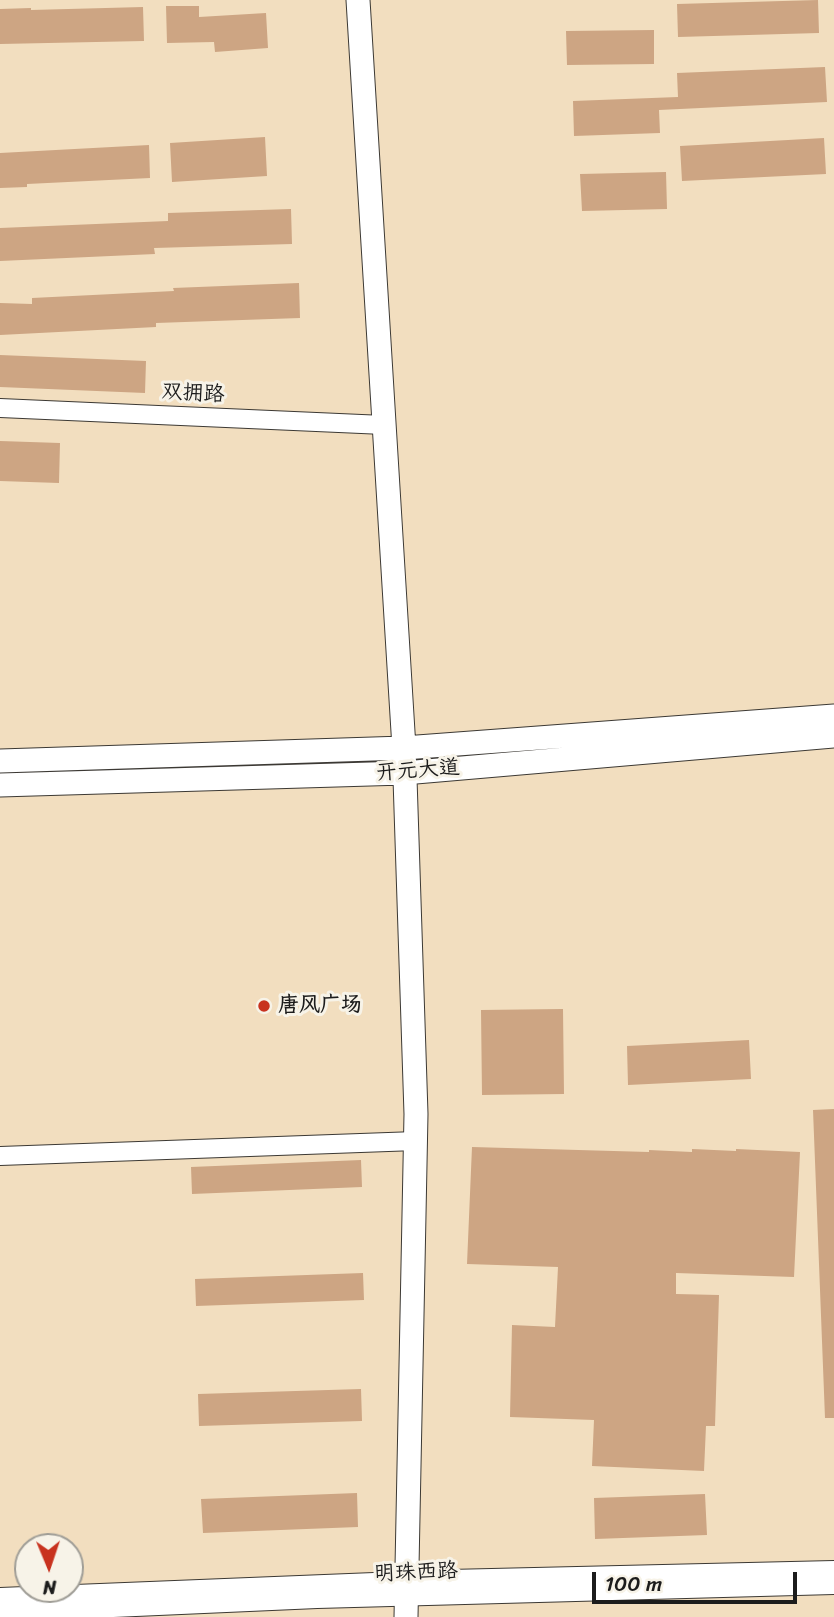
<!DOCTYPE html>
<html>
<head>
<meta charset="utf-8">
<style>
	body { margin:0 }
	#map { position:relative; width:834px; height:1617px; overflow:hidden; background:#f2debf; font-family:Sriracha,sans-serif }
	canvas { display:block }
	.north { position:absolute; left:14px; top:1533px; width:70px; height:70px; box-sizing:border-box; background:#f7f3e8; border:2px solid #9f9d96; border-radius:50%; rotate:178deg; font-size:19px; font-weight:700; line-height:28px; text-align:center; color:#1c1c1c }
	.north::after { content:''; display:block; margin:auto; width:24px; height:32px; background:#c8321e; clip-path:polygon(50% 0,100% 100%,50% 72%,0 100%) }
	.scale { position:absolute; left:592px; top:1572px; width:205px; height:32px; box-sizing:border-box; border:4px solid #1c1c1c; border-top:0; padding-left:9px; font-size:21px; line-height:24px; white-space:nowrap; color:#1c1c1c; -webkit-text-stroke:5px #f7f3e8; paint-order:stroke }
</style>
</head>
<body>
<div id="map">
<canvas width="834" height="1617"></canvas>
<div class="north">N</div>
<div class="scale">100 m</div>
</div>
<script>
const context = document.querySelector('canvas').getContext('2d');
context.lineJoin = 'round';
function fillPath(path, color) { context.fillStyle = color; context.fill(path, 'evenodd'); }
const poly = rows => new Path2D(rows.map(r => 'M' + r).join(''));
function stroke(path, color, width, dash) { context.strokeStyle = color; context.lineWidth = width; context.lineCap = dash ? 'butt' : 'round'; context.setLineDash(dash || []); context.stroke(path); }
function drawText(font, color, halo, rows, align = 'center') {
  context.font = font + ' Sriracha,"LXGW WenKai TC",sans-serif'; context.lineWidth = 6; context.setLineDash([]); context.textBaseline = 'middle'; context.strokeStyle = halo; context.fillStyle = color; for (const [text, x, y, turn = 0] of rows) {
    context.save(); context.translate(x, y); context.rotate((+turn || 0) * Math.PI / 180); context.textAlign = isNaN(turn) ? turn : align; if (halo) context.strokeText(text, 0, 0); context.fillText(text, 0, 0); context.restore();
  }
}
fillPath(poly([
	[818,0,819,33,678,37,677,4],
	[166,6,199,6,199,17,266,13,268,48,215,52,214,42,167,43],
	[143,7,144,41,0,44,0,9,31,8,31,10],
	[654,30,654,64,567,65,566,31],
	[825,67,827,102,659,110,660,133,574,136,573,101,678,97,677,73],
	[265,137,267,176,172,182,170,143],
	[824,138,826,174,682,181,680,146],
	[149,145,150,178,27,184,27,187,0,188,0,153],
	[666,172,667,209,582,211,580,174],
	[291,209,292,244,154,248,155,254,0,261,0,228,168,221,168,213],
	[299,283,300,318,156,323,156,327,0,335,0,303,32,304,32,298,174,291,173,288],
	[0,355,146,361,145,393,0,387],
	[0,441,60,443,59,483,0,481],
	[563,1009,564,1094,482,1095,481,1010],
	[749,1040,751,1079,628,1085,627,1046],
	[834,1109,834,1418,825,1418,813,1110],
	[472,1147,649,1152,649,1150,692,1152,692,1149,736,1151,736,1149,800,1152,794,1277,676,1273,676,1294,719,1295,715,1426,706,1426,704,1471,592,1466,594,1420,510,1417,512,1325,555,1327,558,1267,467,1264],
	[361,1160,362,1187,192,1194,191,1167],
	[363,1273,364,1300,196,1306,195,1279],
	[361,1389,362,1421,199,1426,198,1394],
	[357,1493,358,1527,203,1533,201,1499],
	[705,1494,707,1535,595,1539,594,1498]
]), '#cda583');
const minor = poly([
	[0,408,384,425],
	[0,1156,416,1141],
	[0,1597,449,1579,834,1570],
	[0,1613,317,1599,834,1585]
]);
const major = poly([
	[358,0,404,748,416,1114,406,1617],
	[0,761,404,748,834,716],
	[0,785,404,773,834,736]
]);
stroke(minor, '#3c3934', 20);
stroke(major, '#3c3934', 25);
stroke(minor, '#fff', 18);
stroke(major, '#fff', 23);
for (const [x, y, r, color] of [
	[264,1006,7,"#c8321e"]
]) { const dot = new Path2D(); dot.arc(x, y, r, 0, 2 * Math.PI); context.fillStyle = color; context.fill(dot); stroke(dot, '#f7f3e8', 2.5); }
drawText('21px', '#1c1c1c', '#f7f3e8', [
	["双拥路",193,394,3],
	["开元大道",418,771,-4],
	["明珠西路",416,1573,-2]
]);
drawText('bold 21px', '#1c1c1c', '#f7f3e8', [
	["唐风广场",278,1006]
], 'left');
</script>
</body>
</html>
